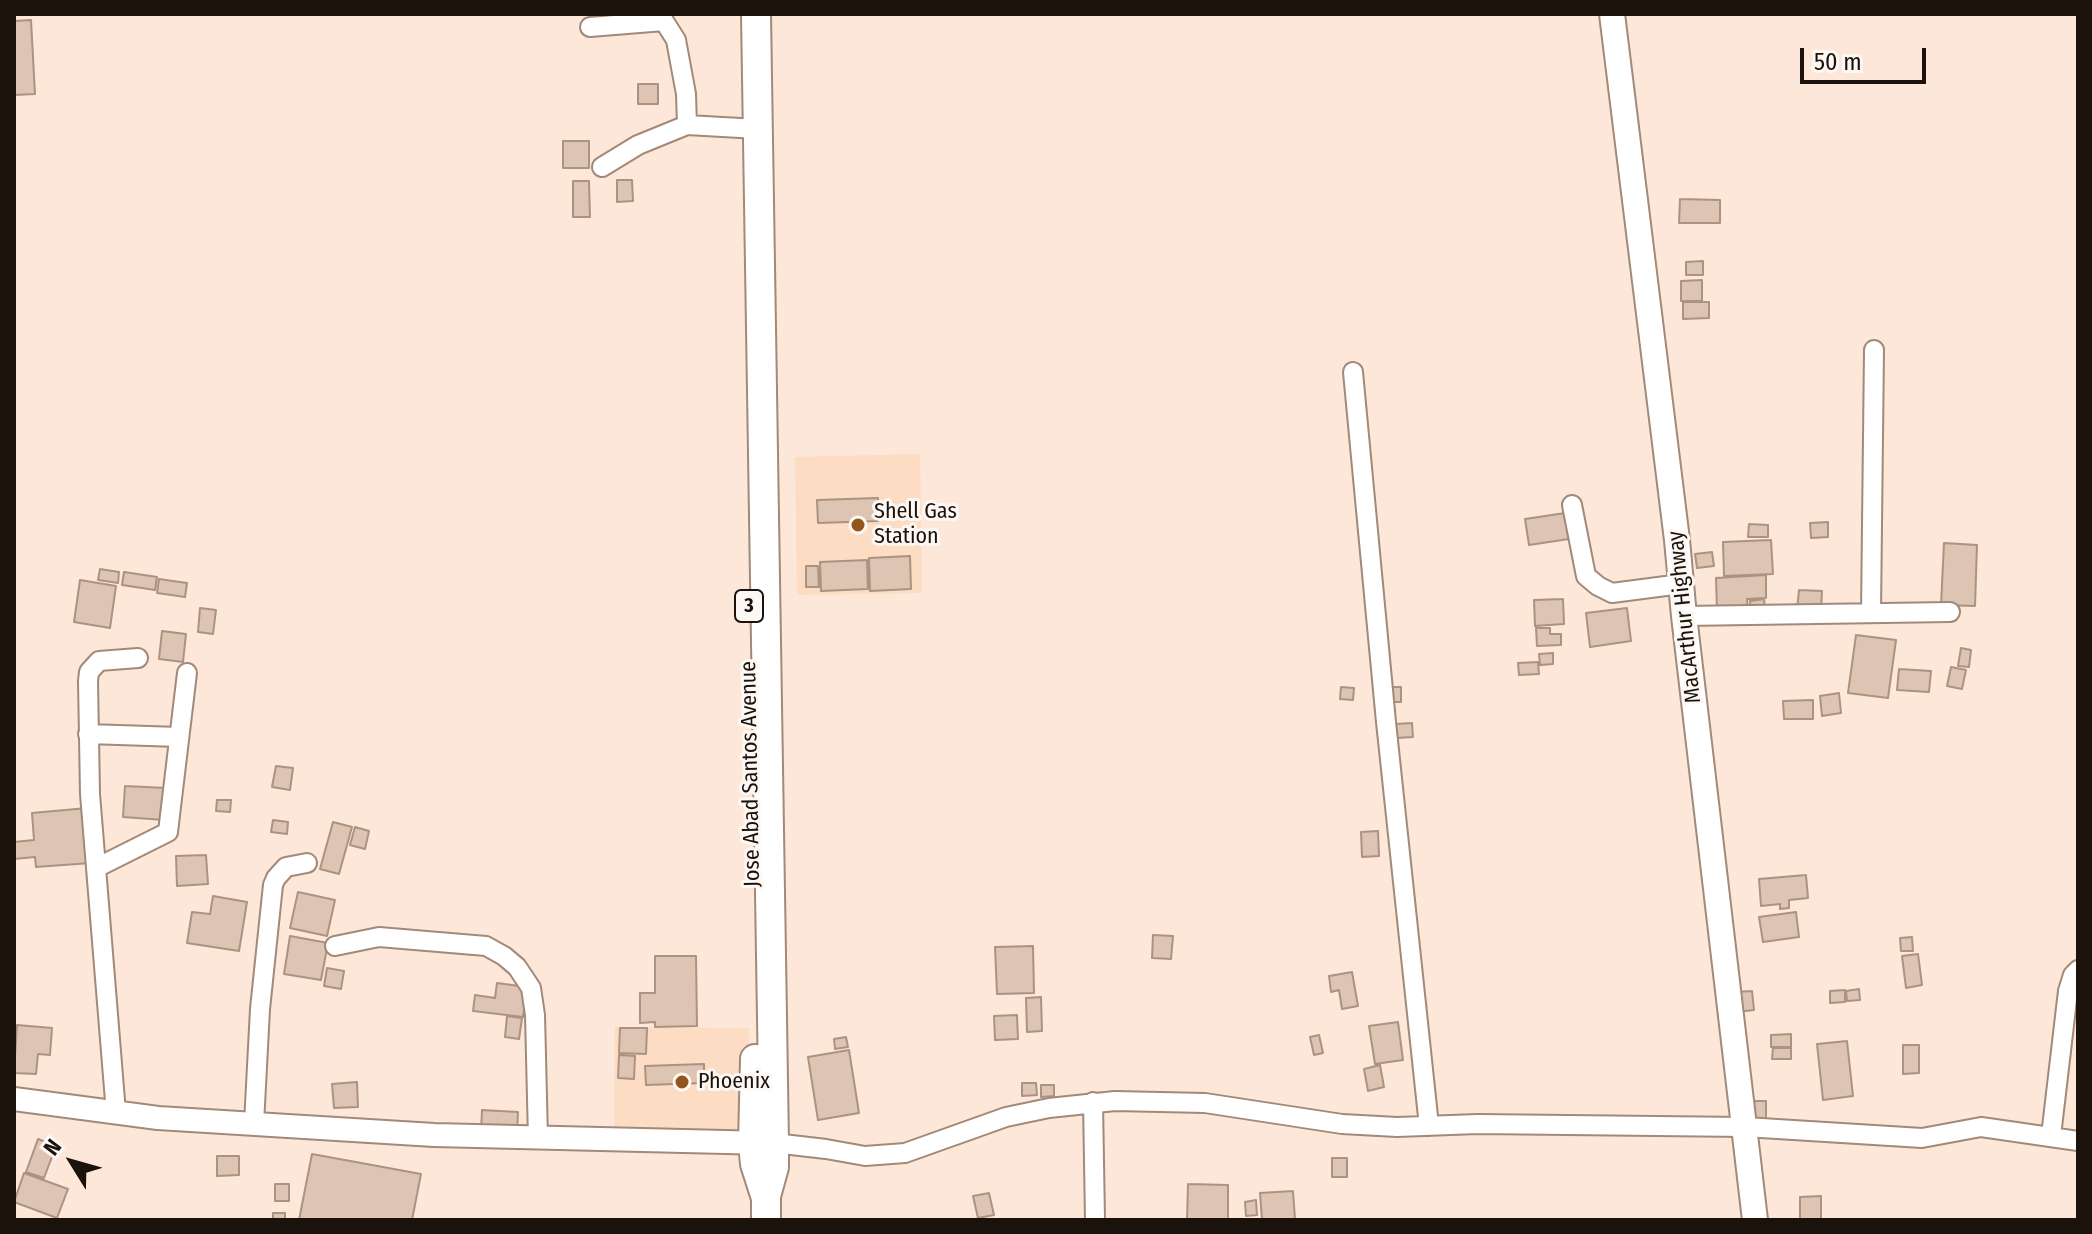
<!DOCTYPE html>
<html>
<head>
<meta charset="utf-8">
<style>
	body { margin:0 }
	#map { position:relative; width:2092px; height:1234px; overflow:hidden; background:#fde7d8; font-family:"Fira Sans Condensed",sans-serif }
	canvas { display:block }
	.frame { position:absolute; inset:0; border:16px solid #1a120b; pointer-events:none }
	.north { position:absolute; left:32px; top:1122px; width:80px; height:80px; -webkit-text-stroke:6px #fdf8f4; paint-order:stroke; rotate:307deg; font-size:22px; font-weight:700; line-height:32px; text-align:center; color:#1a120b }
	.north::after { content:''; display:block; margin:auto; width:28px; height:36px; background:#1a120b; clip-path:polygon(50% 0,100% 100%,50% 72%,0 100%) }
	.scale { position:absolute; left:1800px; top:48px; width:126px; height:36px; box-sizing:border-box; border:4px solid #1a120b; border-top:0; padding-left:10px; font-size:24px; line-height:28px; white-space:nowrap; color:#1a120b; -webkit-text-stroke:6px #fdf8f4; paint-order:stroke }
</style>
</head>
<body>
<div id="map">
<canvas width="2092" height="1234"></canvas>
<div class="frame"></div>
<div class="north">N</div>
<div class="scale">50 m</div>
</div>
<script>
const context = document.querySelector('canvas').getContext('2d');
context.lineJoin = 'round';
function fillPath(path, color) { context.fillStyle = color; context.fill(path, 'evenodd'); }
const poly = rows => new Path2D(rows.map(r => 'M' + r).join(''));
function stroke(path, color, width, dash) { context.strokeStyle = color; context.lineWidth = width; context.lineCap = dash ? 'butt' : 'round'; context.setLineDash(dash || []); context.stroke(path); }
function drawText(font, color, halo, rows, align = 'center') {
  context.font = font + ' "Fira Sans Condensed",sans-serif'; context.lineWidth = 6; context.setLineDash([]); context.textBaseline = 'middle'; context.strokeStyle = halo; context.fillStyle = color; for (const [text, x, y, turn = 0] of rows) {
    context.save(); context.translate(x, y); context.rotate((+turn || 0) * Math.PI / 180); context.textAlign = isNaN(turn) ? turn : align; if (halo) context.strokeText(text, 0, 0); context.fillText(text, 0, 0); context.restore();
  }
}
fillPath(poly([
	[920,454,922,593,797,595,795,457],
	[615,1027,749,1028,747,1135,614,1137]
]), '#fddcc4');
const building = poly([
	[31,20,35,94,14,95,14,21,31,20],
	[638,84,658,84,658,104,638,104,638,84],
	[563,141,589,141,589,168,563,168,563,141],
	[617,180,632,180,633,201,617,202,617,180],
	[573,181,589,181,590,217,573,217,573,181],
	[1680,199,1720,200,1720,223,1679,223,1680,199],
	[1703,261,1703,275,1686,275,1686,262,1703,261],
	[1702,280,1702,301,1681,301,1681,281,1702,280],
	[1683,302,1709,302,1709,318,1683,319,1683,302],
	[878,498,878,521,818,523,817,500,878,498],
	[1565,513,1569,539,1529,545,1525,519,1565,513],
	[1828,522,1828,537,1811,538,1810,523,1828,522],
	[1749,524,1768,525,1768,537,1748,537,1749,524],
	[1771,540,1773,574,1724,576,1723,542,1771,540],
	[1944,543,1977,545,1975,606,1941,605,1944,543],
	[1712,552,1714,566,1697,568,1695,554,1712,552],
	[910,556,911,589,870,591,869,558,910,556],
	[867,560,868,589,821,591,820,562,867,560],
	[806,566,818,566,819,587,806,587,806,566],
	[100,569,119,572,118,583,98,580,100,569],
	[124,572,157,577,155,590,122,585,124,572],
	[1766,575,1766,598,1747,599,1748,611,1717,612,1716,578,1766,575],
	[159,579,187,583,185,597,157,593,159,579],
	[80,580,116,586,110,628,74,622,80,580],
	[1799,590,1822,591,1821,611,1797,610,1799,590],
	[1563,599,1564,624,1535,626,1534,600,1563,599],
	[1764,599,1765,610,1751,612,1750,601,1764,599],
	[200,608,216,610,213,634,198,632,200,608],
	[1627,608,1631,641,1590,647,1586,613,1627,608],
	[1536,628,1550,628,1550,634,1561,634,1561,645,1537,646,1536,628],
	[162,631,186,634,183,662,159,659,162,631],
	[1856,635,1896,640,1888,698,1848,693,1856,635],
	[1961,648,1971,650,1969,667,1958,666,1961,648],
	[1553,653,1553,664,1540,665,1539,654,1553,653],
	[1538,662,1539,674,1519,675,1518,663,1538,662],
	[1951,667,1966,670,1962,689,1947,686,1951,667],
	[1899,669,1931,671,1929,692,1897,690,1899,669],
	[1341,687,1354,688,1353,700,1340,699,1341,687],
	[1388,687,1401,687,1401,702,1389,702,1388,687],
	[1839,693,1841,713,1822,716,1820,696,1839,693],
	[1813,700,1813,719,1784,719,1783,701,1813,700],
	[1412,723,1413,737,1397,738,1396,724,1412,723],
	[276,766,293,768,290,790,272,787,276,766],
	[125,786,166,788,164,820,123,817,125,786],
	[217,800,231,800,230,812,216,811,217,800],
	[87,808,91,863,36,867,35,857,14,859,14,842,34,840,32,813,87,808],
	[273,820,288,822,287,834,271,832,273,820],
	[333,822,352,827,339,874,320,869,333,822],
	[355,827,369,831,365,849,350,845,355,827],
	[1378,831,1379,856,1362,857,1361,832,1378,831],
	[206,855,208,884,177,886,176,856,206,855],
	[1806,875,1808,898,1789,900,1789,908,1780,909,1780,904,1761,906,1759,879,1806,875],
	[298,892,335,900,327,936,290,928,298,892],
	[213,896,247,902,239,951,187,943,192,912,210,914,213,896],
	[1796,912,1799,937,1763,942,1759,917,1796,912],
	[1153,935,1173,936,1171,959,1152,958,1153,935],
	[290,936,328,943,321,980,284,974,290,936],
	[1912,937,1913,951,1901,951,1900,938,1912,937],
	[1033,946,1034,993,997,994,995,947,1033,946],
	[1918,954,1922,985,1906,988,1902,956,1918,954],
	[655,956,696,956,697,1026,655,1027,655,1022,640,1023,640,993,655,993,655,956],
	[327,968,344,971,341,989,324,986,327,968],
	[1352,972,1358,1006,1342,1009,1339,990,1331,992,1329,976,1352,972],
	[497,983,527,987,523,1017,473,1011,475,995,495,998,497,983],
	[1859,989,1860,1000,1847,1001,1846,991,1859,989],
	[1845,990,1845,1002,1830,1003,1830,991,1845,990],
	[1752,991,1754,1010,1737,1012,1735,992,1752,991],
	[1041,997,1042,1031,1027,1032,1026,998,1041,997],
	[1017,1015,1018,1039,995,1040,994,1016,1017,1015],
	[507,1016,522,1018,519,1039,505,1037,507,1016],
	[1398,1022,1403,1060,1375,1064,1369,1026,1398,1022],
	[17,1025,52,1028,50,1055,38,1054,36,1074,14,1073,17,1025],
	[620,1028,647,1028,646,1054,619,1053,620,1028],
	[1791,1034,1791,1047,1771,1047,1771,1035,1791,1034],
	[1319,1035,1323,1053,1314,1055,1310,1037,1319,1035],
	[846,1037,848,1047,835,1049,834,1039,846,1037],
	[1847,1041,1853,1096,1823,1100,1817,1044,1847,1041],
	[1903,1045,1919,1045,1919,1073,1903,1074,1903,1045],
	[1773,1048,1791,1048,1791,1059,1772,1059,1773,1048],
	[849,1050,859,1113,818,1120,808,1057,849,1050],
	[619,1055,635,1056,634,1079,618,1078,619,1055],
	[704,1064,704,1083,646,1085,645,1066,704,1064],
	[1380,1065,1384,1087,1368,1091,1364,1069,1380,1065],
	[357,1082,358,1107,334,1108,332,1084,357,1082],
	[1022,1083,1036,1083,1037,1095,1022,1096,1022,1083],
	[1041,1085,1054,1085,1054,1096,1041,1097,1041,1085],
	[1752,1101,1766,1101,1766,1120,1753,1121,1752,1101],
	[482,1110,518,1112,517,1133,481,1131,482,1110],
	[38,1139,56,1146,44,1178,26,1172,38,1139],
	[312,1154,421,1174,412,1220,299,1220,312,1154],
	[217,1156,239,1156,239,1175,217,1176,217,1156],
	[1332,1158,1347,1158,1347,1177,1332,1177,1332,1158],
	[24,1173,68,1189,57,1218,14,1202,24,1173],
	[275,1184,289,1184,289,1201,275,1201,275,1184],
	[1188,1184,1228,1185,1228,1220,1187,1220,1188,1184],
	[1293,1191,1295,1219,1262,1220,1260,1193,1293,1191],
	[989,1193,994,1215,978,1218,973,1196,989,1193],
	[1821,1196,1821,1220,1800,1220,1800,1197,1821,1196],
	[1256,1200,1257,1215,1246,1216,1245,1202,1256,1200],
	[273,1213,285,1213,285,1220,273,1220,273,1213]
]);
fillPath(building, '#dec4b2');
stroke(building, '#ab9281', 2);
const minor = poly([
	[590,27,664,21,676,40,686,94,687,125],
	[602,167,638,145,687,125,758,129],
	[1353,372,1386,722,1429,1126],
	[1572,505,1586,576,1598,586,1612,593,1681,584],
	[1871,613,1874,350],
	[1684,616,1950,612],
	[88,734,179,737],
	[96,868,168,832,187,673],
	[335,946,379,937,486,946,504,956,517,967,531,988,535,1015,538,1139],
	[1093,1102,1095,1220],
	[116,1113,90,794,88,681,89,672,99,661,138,658],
	[254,1124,260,1009,273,885,276,878,286,867,307,863],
	[2051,1136,2068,991,2073,975,2078,970],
	[774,1143,826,1149,865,1156,905,1153,1006,1117,1049,1108,1115,1101,1205,1103,1342,1124,1397,1127,1478,1124,1745,1127,1922,1138,1981,1127,2078,1141]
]);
const tertiary = poly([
	[14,1099,158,1118,434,1135,767,1143]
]);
const secondary = poly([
	[1612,14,1677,540,1684,616,1755,1220]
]);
const trunk = poly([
	[756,14,774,1143,774,1167,766,1196,766,1220],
	[755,1059,753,1144,755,1164,765,1195]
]);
stroke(minor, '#a28978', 22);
stroke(tertiary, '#a28978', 26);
stroke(secondary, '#a28978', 28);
stroke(trunk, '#a28978', 32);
stroke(minor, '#fff', 18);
stroke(tertiary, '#fff', 22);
stroke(secondary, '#fff', 24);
stroke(trunk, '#fff', 28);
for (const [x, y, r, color] of [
	[858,525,8,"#94541d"],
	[682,1082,8,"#94541d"]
]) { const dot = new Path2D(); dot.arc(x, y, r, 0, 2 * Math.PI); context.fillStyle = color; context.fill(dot); stroke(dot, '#fdf8f4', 3); }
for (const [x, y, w] of [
	[749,606,28]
]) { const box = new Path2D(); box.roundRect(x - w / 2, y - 16, w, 32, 6); context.fillStyle = '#fdf8f4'; context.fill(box); stroke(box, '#1a120b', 2); }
drawText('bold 20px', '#1a120b', null, [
	["3",749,606]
]);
drawText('22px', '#1a120b', '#fdf8f4', [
	["Shell Gas",874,512],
	["Station",874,537],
	["Phoenix",698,1082]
], 'left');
drawText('22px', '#1a120b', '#fdf8f4', [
	["MacArthur Highway",1685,617,-96],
	["Jose Abad Santos Avenue",751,774,-91]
]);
</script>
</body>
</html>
